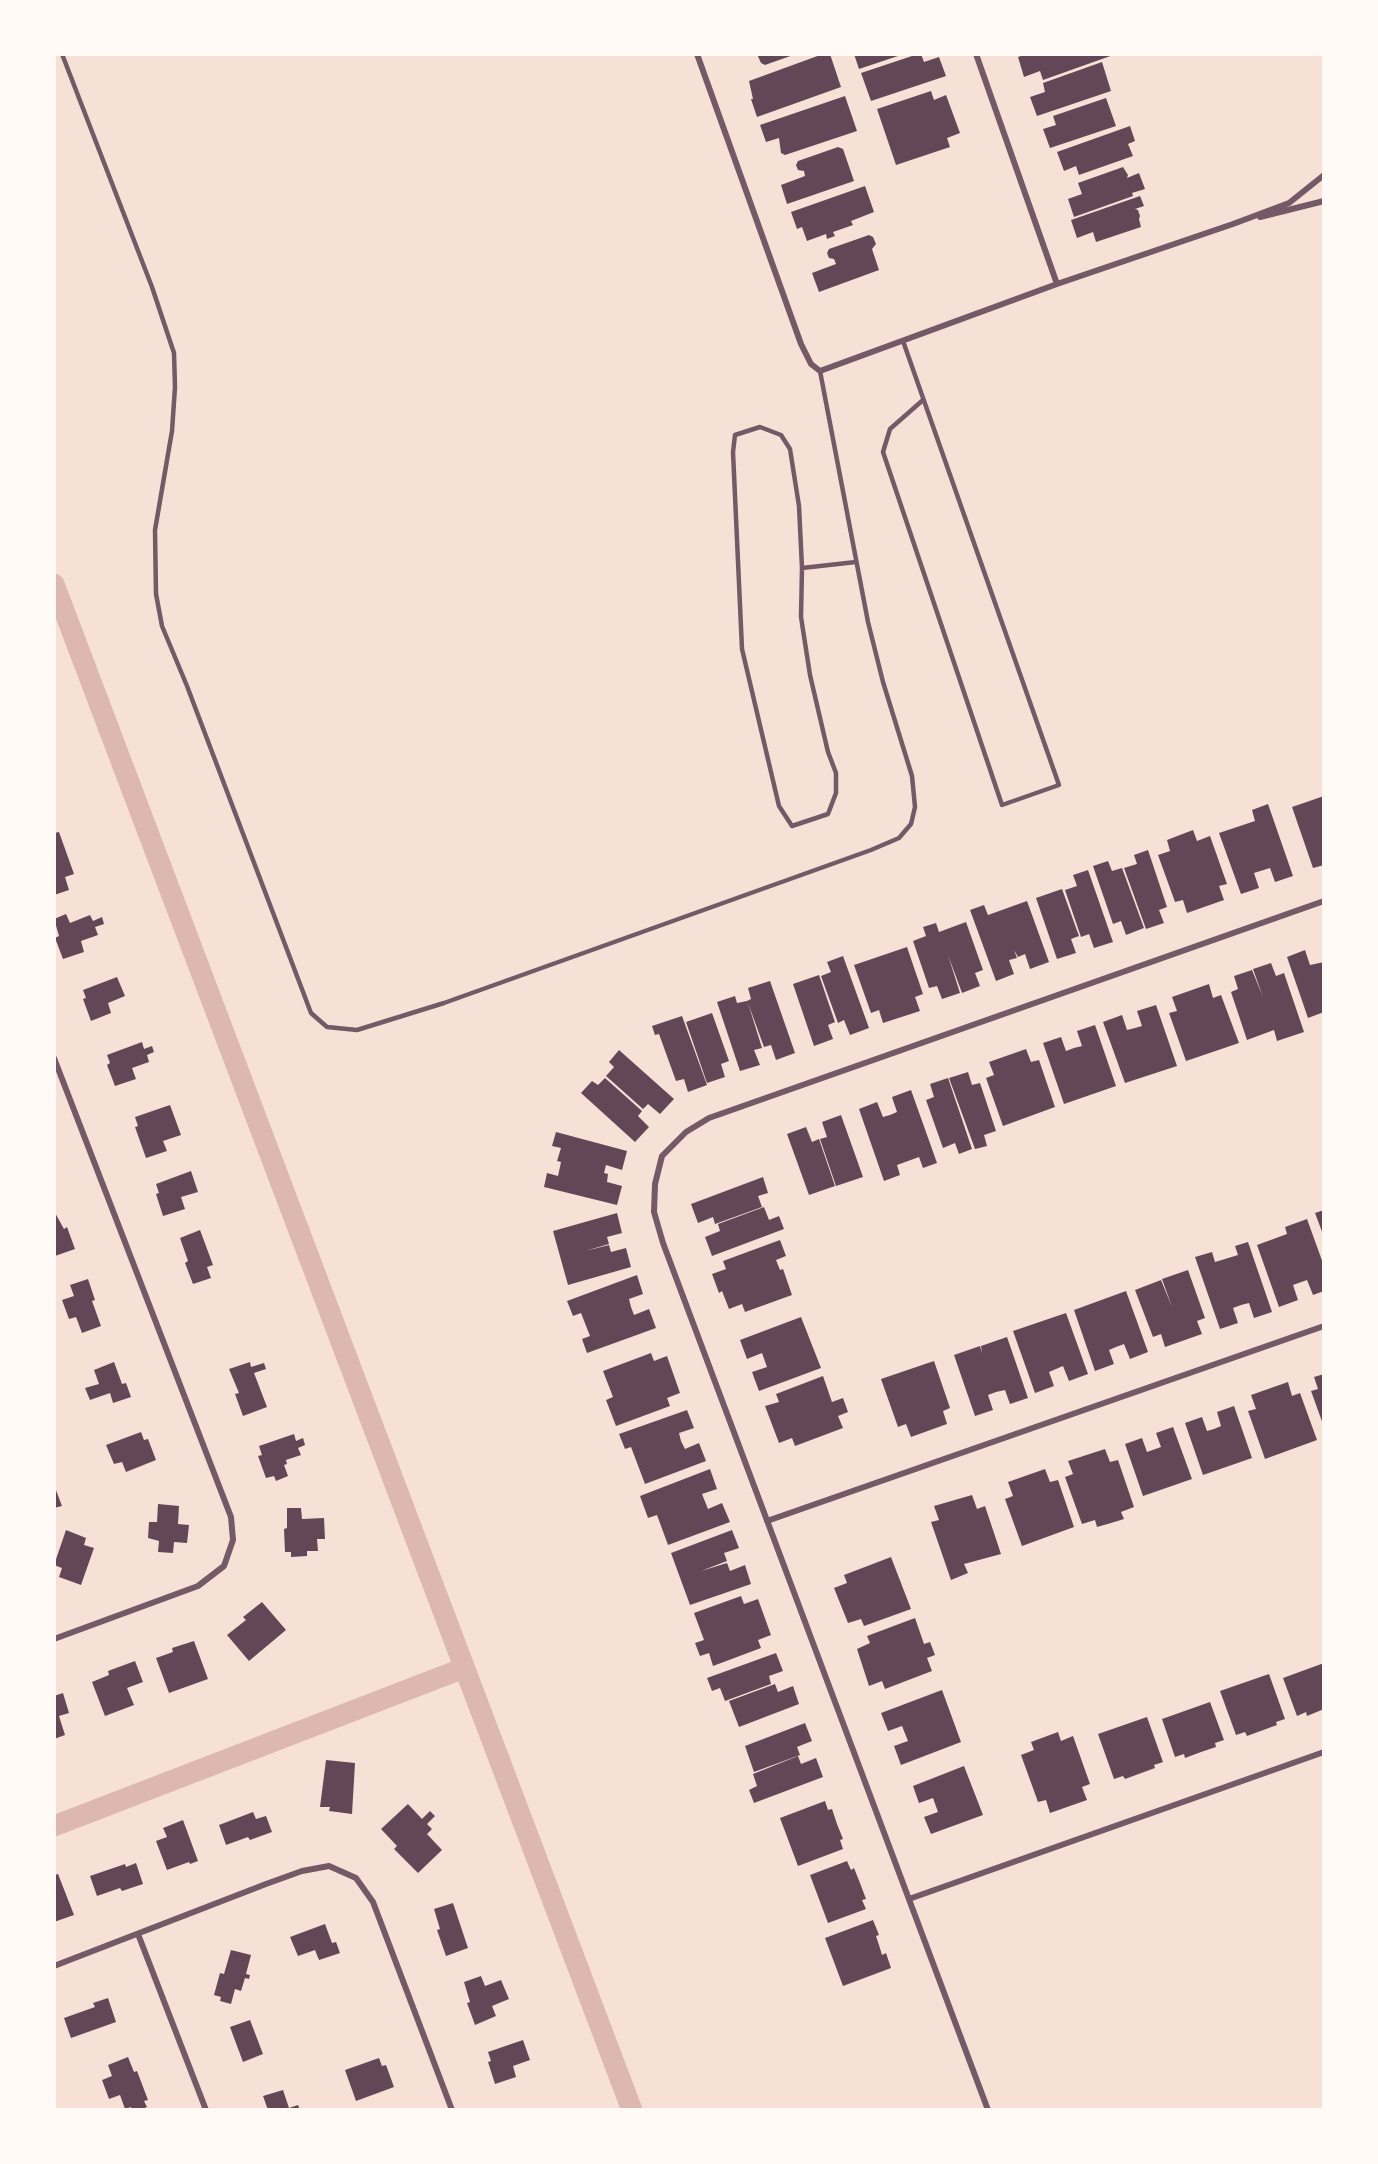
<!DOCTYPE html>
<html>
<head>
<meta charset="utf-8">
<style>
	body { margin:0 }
	#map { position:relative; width:1378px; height:2164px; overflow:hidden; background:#f7e1d7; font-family:"Sofia Sans Condensed",sans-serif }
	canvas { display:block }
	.frame { position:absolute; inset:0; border:56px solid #fffaf5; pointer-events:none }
</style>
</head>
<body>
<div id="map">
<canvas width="1378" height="2164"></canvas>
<div class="frame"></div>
</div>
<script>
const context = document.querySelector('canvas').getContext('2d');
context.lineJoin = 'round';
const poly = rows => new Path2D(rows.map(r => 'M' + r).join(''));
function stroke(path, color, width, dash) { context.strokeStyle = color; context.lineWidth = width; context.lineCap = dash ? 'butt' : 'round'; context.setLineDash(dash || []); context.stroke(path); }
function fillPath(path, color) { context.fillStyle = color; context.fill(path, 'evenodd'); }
stroke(poly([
	[54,584,632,2110],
	[54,1826,464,1668]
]), '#dcb8b0', 21);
fillPath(poly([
	[757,54,796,54,765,65,761,63],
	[823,54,830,54,841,87,757,117,751,99,753,99,749,81],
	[854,54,904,54,859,69],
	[918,54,921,54,924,62,939,57,946,76,871,101,861,73],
	[1027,54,1116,54,1043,80,1040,71,1024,77,1018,57],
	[1102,62,1111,91,1037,116,1030,97,1045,92,1043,83],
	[931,91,934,100,946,95,960,133,947,138,950,147,896,165,877,109],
	[845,96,857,131,785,155,781,153,779,138,766,142,760,125],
	[1106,98,1116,126,1050,148,1043,129,1056,125,1053,116],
	[1130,126,1135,141,1128,144,1133,156,1079,175,1076,166,1064,171,1057,152],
	[838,147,843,149,854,181,787,204,781,185,805,176,804,171,798,170,796,165,798,161],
	[1123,167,1128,175,1127,178,1139,173,1145,189,1132,193,1133,196,1074,217,1068,199,1082,194,1078,183],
	[865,186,874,212,851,221,853,225,833,232,835,236,827,239,826,234,807,241,802,227,797,229,791,212],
	[1140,196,1144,206,1135,209,1138,210,1140,216,1139,219,1141,227,1096,242,1093,232,1077,238,1071,220],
	[869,235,873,237,876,244,872,249,879,270,819,292,812,273,836,264,834,259,829,258,827,253,829,249],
	[1324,796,1324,865,1313,868,1292,807],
	[1268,804,1293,876,1275,882,1270,868,1254,873,1259,888,1241,894,1219,833,1255,821,1252,810],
	[1193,830,1197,841,1210,836,1227,884,1219,886,1224,900,1187,913,1183,900,1175,902,1158,855,1170,851,1167,840],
	[59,832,74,874,65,877,69,890,54,895,54,833],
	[1148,850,1167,907,1159,910,1164,923,1146,929,1124,868,1137,864,1134,855],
	[1108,861,1112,871,1122,868,1144,928,1126,935,1121,921,1113,924,1093,866],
	[1088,870,1113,942,1094,948,1089,934,1081,937,1065,890,1077,886,1073,875],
	[1062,889,1079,936,1071,939,1076,953,1057,959,1036,898],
	[1027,901,1049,962,1030,969,1025,954,1018,957,1014,950,1017,958,1009,960,1014,974,996,981,970,910,984,905,988,915],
	[66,914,70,923,90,915,93,921,102,917,104,924,95,927,98,935,81,941,84,952,63,959,55,938,59,936,54,919],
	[966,922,983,970,975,973,980,986,962,993,948,955,960,993,942,999,937,986,929,988,913,941,926,936,923,927,936,923,939,932],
	[907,947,923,994,915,997,920,1011,883,1023,879,1010,871,1013,854,965],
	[1305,950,1310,965,1324,962,1324,1012,1308,1018,1287,957],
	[843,956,869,1028,850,1035,844,1020,838,1023,821,976,831,972,827,962],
	[1271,963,1276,976,1284,973,1304,1032,1277,1041,1274,1030,1247,1040,1231,992,1238,989,1234,976,1252,970,1263,997,1253,969],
	[819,975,835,1022,828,1025,833,1039,814,1046,793,984],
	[117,977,125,996,108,1003,111,1013,91,1021,83,999,86,998,83,990],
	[770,981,795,1053,776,1060,771,1045,764,1047,748,1003,762,1048,754,1050,760,1065,740,1071,717,1002,735,996,737,1003,747,1001,751,999,748,988],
	[1209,984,1213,998,1221,995,1239,1043,1186,1061,1169,1013,1177,1011,1172,997],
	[1156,1005,1177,1066,1125,1083,1103,1022,1122,1015,1127,1030,1135,1028,1142,1026,1137,1011],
	[712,1013,729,1061,721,1064,725,1077,707,1083,686,1022],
	[682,1016,707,1085,688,1092,684,1079,676,1081,659,1034,655,1035,652,1026],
	[1095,1025,1116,1086,1064,1104,1043,1043,1061,1037,1066,1051,1074,1048,1082,1046,1077,1031],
	[142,1042,144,1049,152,1046,154,1052,147,1055,149,1062,132,1068,136,1079,115,1086,107,1065,110,1063,107,1055],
	[1026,1049,1031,1062,1039,1060,1055,1107,1003,1126,986,1078,994,1075,989,1062],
	[619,1050,674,1099,660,1114,648,1104,643,1109,606,1076,614,1067,609,1062],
	[968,1072,972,1085,980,1083,996,1131,984,1135,987,1146,975,1149,949,1078],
	[605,1078,642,1111,638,1116,649,1127,635,1142,581,1093,592,1081,598,1085],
	[948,1078,972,1149,959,1154,955,1143,943,1148,926,1100,934,1097,930,1084],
	[911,1090,937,1163,923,1168,919,1157,897,1165,900,1175,884,1181,859,1109,877,1102,883,1117,890,1115,897,1112,892,1097],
	[170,1105,181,1135,163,1141,167,1151,146,1158,135,1127,138,1126,135,1117],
	[841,1115,863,1177,836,1186,820,1139,827,1137,822,1122],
	[806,1127,812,1142,819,1139,835,1186,809,1195,787,1134],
	[556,1132,627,1151,622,1170,606,1165,604,1173,608,1174,607,1182,622,1186,617,1205,544,1187,547,1173,558,1176,561,1162,557,1161,561,1148,552,1146],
	[191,1171,198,1192,181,1197,185,1209,163,1216,156,1194,159,1193,156,1184],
	[763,1177,768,1193,758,1196,762,1207,715,1224,713,1217,698,1223,691,1204],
	[764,1207,769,1220,779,1216,784,1229,712,1256,705,1237,720,1231,718,1224],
	[1324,1210,1324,1237,1315,1213],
	[54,1211,64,1229,67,1227,75,1249,55,1256],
	[617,1213,622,1233,607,1237,609,1244,585,1251,609,1245,611,1252,626,1248,631,1267,568,1285,553,1231],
	[1307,1219,1324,1266,1324,1291,1313,1295,1307,1280,1293,1285,1298,1300,1279,1307,1257,1245,1287,1234,1285,1227],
	[200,1230,213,1265,207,1267,211,1278,193,1284,185,1263,188,1261,180,1238],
	[780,1240,786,1256,776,1260,780,1270,783,1269,792,1295,745,1312,742,1304,729,1309,722,1291,719,1293,712,1274,726,1269,723,1261],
	[1248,1242,1272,1312,1254,1318,1249,1303,1241,1305,1233,1308,1238,1323,1220,1329,1195,1257,1212,1252,1215,1262,1225,1259,1238,1255,1235,1246],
	[1188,1270,1205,1318,1197,1321,1202,1334,1165,1347,1161,1334,1153,1337,1135,1290,1161,1280,1172,1307,1162,1279],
	[637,1275,643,1294,629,1299,631,1307,634,1315,649,1309,656,1328,587,1353,582,1339,590,1336,581,1313,573,1316,567,1301],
	[88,1279,95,1300,92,1301,101,1326,82,1333,76,1317,69,1319,62,1300,74,1296,70,1285],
	[1126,1291,1148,1352,1130,1359,1124,1344,1116,1347,1109,1350,1114,1364,1095,1371,1074,1310],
	[1066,1313,1088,1374,1069,1381,1063,1366,1049,1372,1054,1386,1035,1393,1013,1331],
	[801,1317,821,1368,759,1391,752,1372,767,1367,762,1353,747,1359,740,1340],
	[1007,1337,1028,1398,1010,1404,1005,1390,996,1392,988,1395,993,1410,975,1416,954,1355,980,1346,982,1353,981,1346],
	[651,1353,654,1361,667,1356,680,1393,667,1398,670,1406,616,1426,606,1400,613,1397,603,1371],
	[934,1361,950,1408,943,1411,947,1424,911,1437,906,1424,898,1427,881,1379],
	[114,1362,122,1384,126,1383,131,1397,113,1403,110,1393,90,1400,85,1388,99,1384,94,1370],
	[250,1362,251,1367,264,1363,266,1369,254,1373,267,1407,243,1416,235,1394,239,1393,229,1369],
	[1324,1374,1324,1427,1311,1391,1318,1389,1314,1377],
	[823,1376,832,1402,843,1398,848,1412,838,1416,843,1428,795,1446,792,1438,779,1443,765,1406,779,1402,776,1394],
	[1288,1382,1292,1396,1300,1393,1317,1440,1265,1459,1248,1411,1256,1409,1251,1395],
	[1234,1406,1252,1458,1203,1475,1185,1423,1202,1417,1207,1431,1214,1429,1221,1426,1217,1412],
	[687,1410,694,1428,679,1433,681,1441,685,1449,699,1443,706,1461,645,1484,631,1447,625,1449,619,1434],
	[1173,1427,1192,1479,1143,1496,1125,1444,1142,1438,1147,1452,1161,1447,1156,1433],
	[141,1432,144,1440,148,1439,156,1460,126,1472,122,1462,114,1464,106,1445],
	[294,1434,296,1441,303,1438,305,1445,298,1448,301,1455,286,1460,287,1464,284,1465,288,1476,276,1481,274,1476,266,1478,258,1456,262,1455,259,1446],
	[1105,1449,1110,1462,1118,1460,1134,1507,1121,1512,1124,1519,1111,1523,1097,1527,1095,1520,1082,1524,1065,1477,1073,1474,1068,1461],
	[710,1469,717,1489,702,1494,708,1509,722,1503,730,1522,668,1545,657,1515,648,1518,640,1496],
	[1045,1469,1050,1482,1058,1480,1074,1527,1022,1546,1005,1499,1013,1496,1008,1482],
	[54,1485,62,1506,54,1508],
	[972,1495,977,1509,985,1506,1001,1554,964,1564,968,1573,951,1580,931,1522,939,1520,934,1506],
	[158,1504,179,1506,178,1524,189,1525,187,1543,174,1542,173,1553,158,1552,159,1541,148,1538,149,1522,157,1522],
	[287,1508,301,1508,302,1519,324,1518,325,1539,317,1539,318,1551,307,1551,307,1556,291,1557,291,1552,285,1552,284,1529,287,1528],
	[66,1530,86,1538,84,1545,94,1548,81,1585,59,1577,62,1568,54,1565],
	[732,1530,739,1548,724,1553,727,1561,701,1571,727,1563,730,1571,745,1565,751,1584,690,1605,671,1553],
	[891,1557,911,1609,864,1626,861,1619,848,1623,834,1588,847,1583,844,1575],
	[741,1596,744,1604,758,1599,771,1635,758,1640,761,1648,713,1666,709,1653,700,1656,695,1643,704,1640,694,1613],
	[262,1602,286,1630,249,1661,227,1635,246,1620,243,1617],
	[915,1618,924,1644,930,1642,935,1655,927,1658,932,1671,885,1689,882,1681,869,1686,857,1649,870,1643,867,1636],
	[194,1641,208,1679,169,1693,156,1658,173,1652,172,1648],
	[776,1653,783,1671,769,1676,771,1684,725,1701,720,1688,712,1691,707,1678],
	[135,1661,143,1682,127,1688,134,1705,105,1716,92,1682,109,1675,108,1671],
	[1324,1663,1324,1709,1307,1716,1306,1712,1297,1716,1283,1678],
	[1269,1674,1285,1719,1276,1722,1277,1725,1247,1736,1245,1732,1236,1735,1220,1691],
	[775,1684,778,1692,793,1686,799,1704,739,1727,729,1701],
	[942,1690,961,1742,901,1765,894,1746,908,1741,902,1726,888,1731,881,1713],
	[63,1693,69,1713,59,1716,65,1735,54,1739,54,1696],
	[1210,1702,1224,1740,1215,1743,1216,1747,1201,1752,1185,1758,1184,1754,1175,1757,1162,1719],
	[1147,1717,1163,1762,1154,1765,1155,1768,1125,1779,1123,1776,1114,1779,1098,1734],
	[805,1723,812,1741,797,1747,800,1755,754,1772,745,1746],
	[1058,1732,1061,1741,1073,1736,1090,1784,1082,1787,1087,1800,1050,1813,1046,1800,1038,1802,1021,1755,1034,1750,1031,1742],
	[798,1756,801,1764,816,1758,823,1777,754,1803,749,1790,757,1786,753,1774],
	[326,1760,355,1763,352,1814,329,1811,330,1807,320,1807],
	[964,1766,983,1815,931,1834,924,1817,938,1812,933,1798,919,1803,913,1786],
	[825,1801,828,1810,832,1809,837,1824,843,1839,840,1840,843,1849,798,1866,780,1818],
	[408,1804,422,1819,430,1811,435,1816,427,1824,432,1829,427,1834,442,1850,418,1873,394,1849,397,1846,381,1829],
	[253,1812,256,1819,266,1816,272,1832,250,1840,248,1837,226,1845,219,1825],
	[183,1820,198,1861,190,1864,189,1862,167,1870,156,1841,167,1837,163,1828],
	[847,1861,851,1870,854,1868,860,1883,866,1899,862,1900,866,1909,828,1923,810,1875],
	[136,1863,143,1884,122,1891,120,1888,97,1896,90,1876,125,1864,126,1867],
	[58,1874,74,1915,54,1922,54,1875],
	[453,1903,468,1948,446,1956,437,1930,440,1929,434,1909],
	[873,1920,879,1935,876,1936,879,1945,882,1955,886,1953,891,1968,843,1986,825,1938],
	[325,1924,332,1943,336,1942,340,1953,319,1960,315,1950,298,1956,290,1937],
	[231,1950,251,1955,246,1974,250,1975,249,1979,245,1978,241,1991,235,1989,231,2004,220,2001,221,1997,214,1995,220,1973,224,1974],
	[481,1976,485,1986,501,1980,509,1999,492,2006,496,2016,475,2025,467,2003,470,2002,464,1982],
	[108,1998,116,2022,71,2038,64,2018,95,2007,93,2003],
	[250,2020,263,2054,243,2062,230,2027],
	[523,2040,530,2060,513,2066,516,2077,495,2084,488,2062,491,2061,488,2052],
	[128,2057,134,2072,137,2071,148,2100,144,2101,147,2107,140,2110,132,2110,131,2107,125,2109,120,2095,109,2099,102,2080,112,2076,108,2065],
	[379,2058,382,2066,386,2065,394,2087,356,2101,345,2070],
	[283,2090,289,2108,298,2105,300,2110,268,2110,263,2096]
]), '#644757');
stroke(poly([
	[62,54,152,287,174,353,175,387,172,431,155,530,156,594,162,626,187,686,311,1013,327,1027,357,1030,444,1003,871,850,899,838,911,824,915,807,912,776,883,682,868,622,820,371],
	[903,341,1059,785,1002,805,883,452,890,429,923,400],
	[802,568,799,506,790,449,781,435,760,427,735,435,733,452,742,649,779,806,792,826,828,814,836,793,836,773,828,752,810,675,801,617,802,568,856,562]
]), '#755966', 4.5);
stroke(poly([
	[697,54,801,344,811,364,820,371,1057,284,1233,224,1289,203,1324,175],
	[976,54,1057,284],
	[1260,217,1324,201],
	[54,1058,231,1517,233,1540,224,1566,198,1586,54,1639],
	[767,1521,1324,1326],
	[909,1899,1324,1752],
	[138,1934,206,2110],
	[54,1966,266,1884,302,1871,329,1866,356,1878,373,1902,452,2110],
	[988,2110,663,1243,654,1212,655,1184,662,1156,686,1132,709,1118,1324,901]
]), '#755966', 6);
</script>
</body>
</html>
